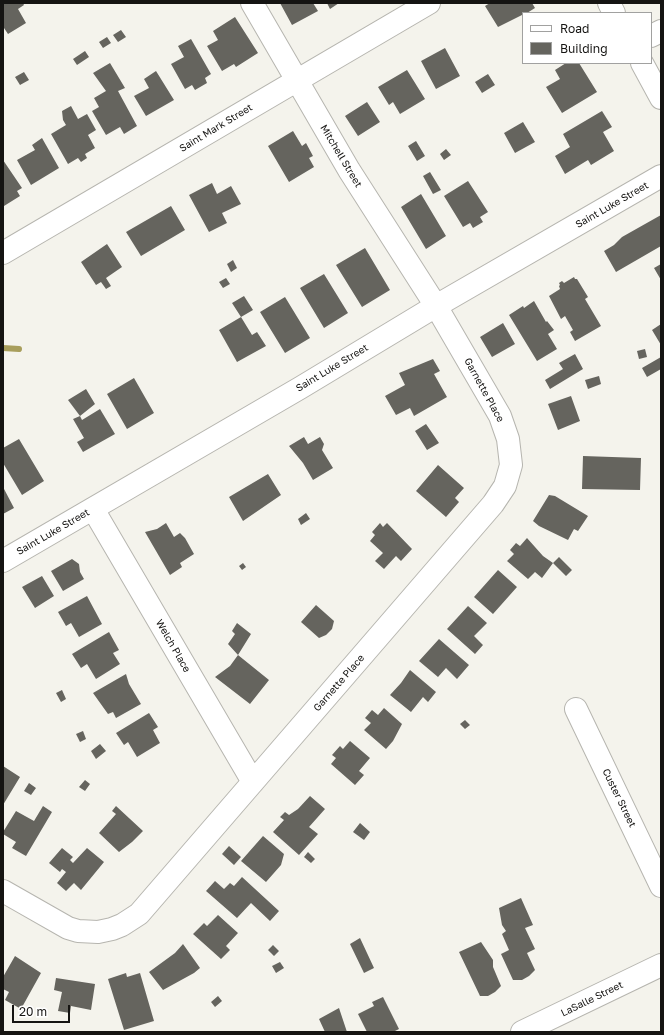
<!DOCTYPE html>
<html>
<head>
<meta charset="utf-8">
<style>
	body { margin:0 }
	#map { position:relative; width:664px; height:1035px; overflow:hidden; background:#f4f3ec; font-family:"Golos Text",sans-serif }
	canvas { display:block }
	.frame { position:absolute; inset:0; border:4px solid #151412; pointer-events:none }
	.legend { position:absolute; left:522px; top:12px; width:130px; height:52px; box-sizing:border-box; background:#fff; border:1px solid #a1a1a0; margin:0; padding:5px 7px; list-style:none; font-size:12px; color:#151412 }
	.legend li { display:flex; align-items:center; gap:8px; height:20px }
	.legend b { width:20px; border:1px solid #a1a1a0 }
	.scale { position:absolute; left:12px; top:1005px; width:58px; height:18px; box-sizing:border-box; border:2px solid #151412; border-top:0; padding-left:5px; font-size:12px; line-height:14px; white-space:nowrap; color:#151412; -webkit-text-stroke:3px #fff; paint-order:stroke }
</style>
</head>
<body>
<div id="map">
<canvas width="664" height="1035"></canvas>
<div class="frame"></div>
<ul class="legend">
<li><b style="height:5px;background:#fff"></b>Road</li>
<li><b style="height:11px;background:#65645e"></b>Building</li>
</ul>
<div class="scale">20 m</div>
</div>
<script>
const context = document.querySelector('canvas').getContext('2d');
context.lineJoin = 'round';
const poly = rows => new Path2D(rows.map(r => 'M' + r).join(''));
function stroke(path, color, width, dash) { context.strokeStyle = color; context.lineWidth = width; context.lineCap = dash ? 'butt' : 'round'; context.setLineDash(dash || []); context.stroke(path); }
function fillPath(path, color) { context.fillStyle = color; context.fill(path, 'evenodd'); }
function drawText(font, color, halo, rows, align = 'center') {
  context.font = font + ' "Golos Text",sans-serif'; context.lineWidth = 3; context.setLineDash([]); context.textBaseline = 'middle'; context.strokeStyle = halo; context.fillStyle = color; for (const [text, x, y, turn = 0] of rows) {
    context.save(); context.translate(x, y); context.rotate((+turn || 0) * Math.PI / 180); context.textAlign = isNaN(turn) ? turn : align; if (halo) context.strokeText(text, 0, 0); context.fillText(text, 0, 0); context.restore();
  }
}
stroke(poly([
	[3,348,19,349]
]), '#a89e5c', 6);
fillPath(poly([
	[3,3,23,3,24,5,18,9,26,23,8,34,4,28,3,29],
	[280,3,313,3,318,11,292,25],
	[327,3,339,3,330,9],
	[490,3,532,3,535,8,527,13,523,13,522,15,498,27,485,6],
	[235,17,258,53,236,67,234,64,222,71,207,46,218,40,213,31],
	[121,30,126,37,118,42,113,35],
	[107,37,111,43,103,48,99,42],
	[191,39,211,74,205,78,207,83,195,90,192,85,185,89,171,64,184,57,178,46],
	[445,48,460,76,436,89,421,61],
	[85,51,89,57,77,65,73,59],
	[110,63,125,88,118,91,137,126,124,134,120,127,106,135,92,111,99,107,94,98,106,91,93,73],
	[566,63,579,63,597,92,562,113,546,87,560,79,555,70],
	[407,70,425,99,400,114,393,102,389,105,378,87],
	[156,71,174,100,146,116,134,96,149,88,144,79],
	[24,72,29,80,20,85,15,77],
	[488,74,495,85,482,93,475,82],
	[367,102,380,122,358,136,345,116],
	[71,106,78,119,87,114,96,130,88,135,95,148,85,154,87,158,81,162,78,158,68,164,51,134,66,125,63,120,62,111],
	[602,111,612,127,603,132,614,151,591,165,588,160,565,174,555,156,570,147,563,134],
	[523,122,535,142,515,153,504,133],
	[293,131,302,146,306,143,313,156,309,158,314,167,289,182,268,146],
	[42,138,59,168,31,185,17,160,35,150,32,145],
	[416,141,425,156,417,161,408,146],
	[446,149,451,155,444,160,440,154],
	[3,160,22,188,17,191,20,196,4,206,3,204],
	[430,172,441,190,433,194,423,176],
	[468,181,488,212,480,217,483,222,473,228,470,223,463,227,444,196],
	[212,183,217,194,231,186,241,204,222,213,227,223,209,232,189,195],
	[421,194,446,236,426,249,401,207],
	[171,206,185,230,141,256,126,232],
	[661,215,661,246,616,272,604,251,614,245,622,237],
	[107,244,122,267,106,278,111,286,106,289,101,282,96,285,81,262],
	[365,248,390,290,362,307,336,265],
	[233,260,237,268,231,272,227,264],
	[661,264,661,280,654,268],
	[324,274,348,313,324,328,300,288],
	[574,277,575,279,577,279,588,297,585,299,601,326,575,341,570,332,573,330,565,316,561,319,549,296,560,289,559,286,560,285,559,283,562,281,564,283],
	[226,278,230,284,223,288,219,282],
	[244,296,253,310,241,317,232,303],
	[285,297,310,338,285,353,260,312],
	[534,301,546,322,547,321,554,330,548,334,557,349,537,361,509,315,523,306,524,308],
	[241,317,252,335,257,332,266,346,237,362,219,330],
	[503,323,515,344,492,357,480,337],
	[661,324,661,345,652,330],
	[645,349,647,357,639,359,637,351],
	[575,354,583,369,550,389,545,380,563,369,559,363],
	[661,357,661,369,647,377,642,368],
	[433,359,440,371,434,374,447,397,414,416,410,408,396,415,385,396,405,385,399,373],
	[599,376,601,384,588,389,585,380],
	[134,378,154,413,127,429,107,394],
	[86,389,95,404,80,416,68,400],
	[571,396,580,421,558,430,548,404],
	[100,409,115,434,83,452,77,442,84,438,73,419,80,416,82,420],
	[426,424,439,443,427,450,415,431],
	[304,437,308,444,320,437,324,444,322,450,333,468,313,480,303,463,289,446],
	[19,439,44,481,22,495,3,463,3,448],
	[583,456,641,458,640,490,582,489],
	[438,465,464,488,455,498,459,502,446,517,416,491],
	[268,474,281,495,243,521,229,497],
	[3,487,14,508,3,514],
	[549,495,555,496,588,516,578,531,574,529,568,540,539,526,533,521],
	[306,513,310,519,301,525,298,519],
	[166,523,174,537,180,533,185,538,194,554,180,563,182,567,170,575,145,532,157,529],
	[380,523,383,527,387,523,412,549,401,561,396,556,384,569,375,561,383,553,370,541,375,535,372,532],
	[527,538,543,556,553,563,559,557,572,570,566,576,553,563,542,578,535,572,528,579,507,561,514,554,510,550,516,543,520,546],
	[72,559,79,564,80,572,84,579,63,591,51,571],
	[243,563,246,567,242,570,239,566],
	[498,570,517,587,493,614,474,597],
	[42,576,54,596,35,608,22,587],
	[87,596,102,624,79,637,71,623,66,626,58,612],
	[316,605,334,621,332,629,326,635,319,638,301,622],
	[468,606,487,623,474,636,483,645,475,654,447,629],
	[237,623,251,634,238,655,228,644,235,634,232,631],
	[109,632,119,650,113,653,120,664,96,679,87,664,81,668,72,654],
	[439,639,469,665,457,679,446,668,438,677,419,661],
	[238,655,269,680,250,704,215,677,230,666],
	[410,670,436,692,428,702,423,697,411,712,390,695,401,683],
	[126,674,129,684,141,704,116,718,113,712,108,714,93,693],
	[62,690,66,699,61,702,56,693],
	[384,708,402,724,393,741,386,749,364,730,371,723,365,718,372,710,378,715],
	[149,713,158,727,153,730,160,743,137,757,128,742,124,745,116,733],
	[465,720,470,725,465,729,460,724],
	[83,731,86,739,80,742,76,734],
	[350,741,370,758,359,771,364,775,355,785,331,764,336,758,332,755,340,746,343,749],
	[100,744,106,751,96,759,91,751],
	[3,766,20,777,3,805],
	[85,780,90,784,85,791,79,787],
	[29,783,36,788,31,795,24,791],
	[310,796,325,809,309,827,318,834,299,855,273,832,284,820,280,817,285,812,289,815,298,809],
	[43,806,52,812,26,856,12,848,16,842,3,834,3,832,16,811,34,821],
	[116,806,143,831,132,842,119,852,99,833,116,814,112,811],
	[360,823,370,832,364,840,353,832],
	[263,836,284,854,281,865,266,882,241,861],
	[229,846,241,857,234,865,222,854],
	[62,848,73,857,70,860,73,863,87,848,104,862,81,890,74,883,66,891,57,883,66,872,62,869,60,872,49,863],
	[308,852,315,859,311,863,304,857],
	[242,877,279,911,270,921,251,903,237,918,206,891,215,881,224,889,230,883,234,886],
	[521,898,533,925,525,928,535,949,527,953,535,970,529,976,522,980,513,980,501,954,509,950,502,934,506,931,502,925,499,908],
	[218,915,238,933,226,946,230,950,221,959,193,934,204,923,207,926],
	[360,938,374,968,364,973,350,944],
	[481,942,493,960,493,967,501,986,495,992,488,996,480,996,459,952],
	[183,944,200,968,194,973,163,990,149,972,175,953],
	[273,945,279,951,274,956,268,950],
	[15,956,41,973,21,1009,5,1000,9,992,3,989,3,977],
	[280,962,284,968,276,973,272,966],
	[126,973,127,977,140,973,154,1021,124,1030,108,979],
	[56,978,95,984,91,1010,71,1006,70,1013,58,1011,62,992,54,990],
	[218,996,222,1001,215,1007,211,1002],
	[383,997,399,1029,393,1032,367,1032,358,1014,374,1006,372,1002],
	[339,1008,347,1032,325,1032,319,1019]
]), '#65645e');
const minor = poly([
	[651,36,661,31],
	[3,253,429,3],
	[93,509,253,782],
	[3,561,300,388,436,306,661,176],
	[576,709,661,886],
	[3,891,68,928,78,931,98,932,112,929,122,925,139,914,493,504,505,486,511,465,508,439,500,416,436,306,349,170,252,3],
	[522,1032,661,965]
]);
const major = poly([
	[609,3,614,13],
	[642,63,661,98]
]);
stroke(minor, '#b6b5af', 24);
stroke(major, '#b6b5af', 24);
stroke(minor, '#fff', 22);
stroke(major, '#fff', 22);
drawText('10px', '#151412', '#fff', [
	["Saint Mark Street",216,128,-31],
	["Mitchell Street",341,156,59],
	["Saint Luke Street",612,205,-30],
	["Saint Luke Street",332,368,-31],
	["Garnette Place",484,390,61],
	["Saint Luke Street",53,532,-30],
	["Welch Place",173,646,60],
	["Garnette Place",339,683,-49],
	["Custer Street",619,798,64],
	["LaSalle Street",592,999,-26]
]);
</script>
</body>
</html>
